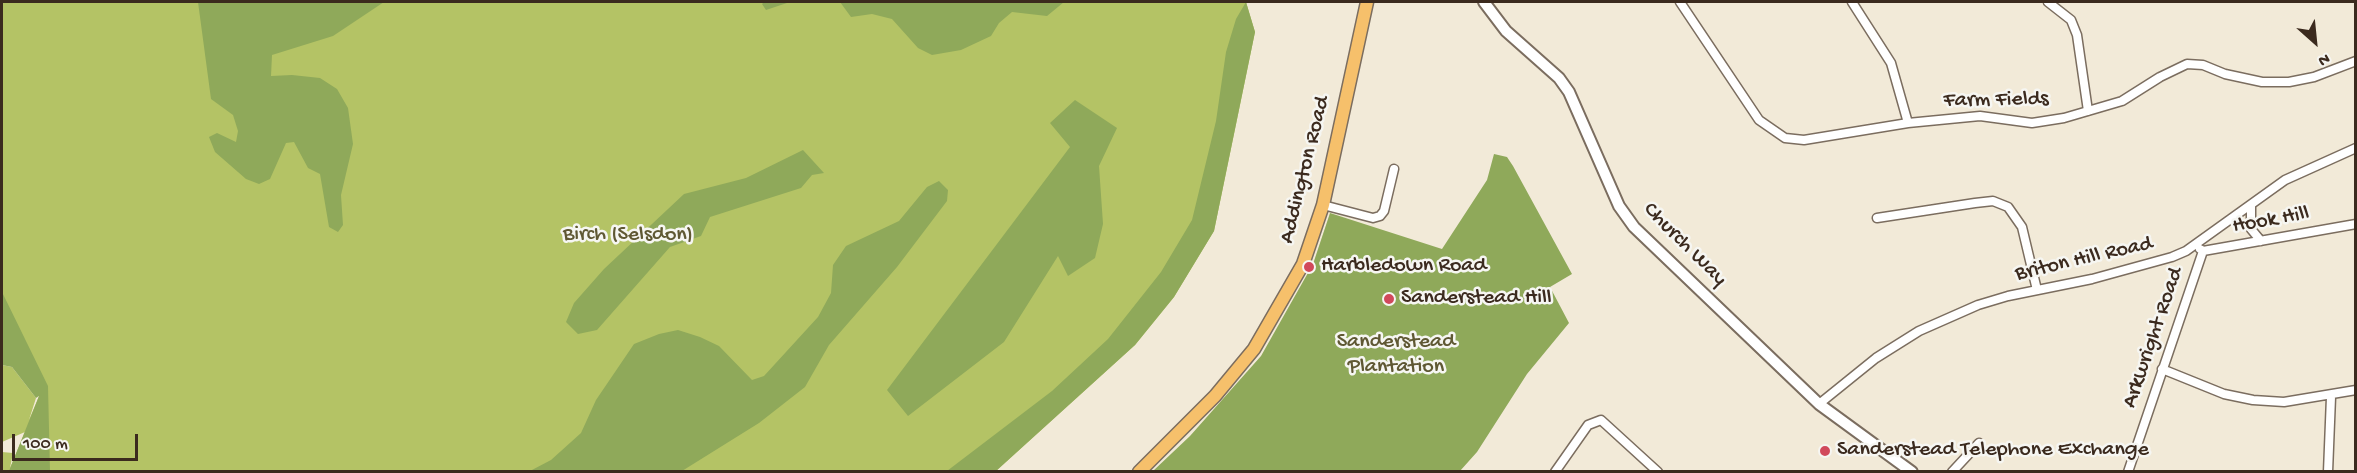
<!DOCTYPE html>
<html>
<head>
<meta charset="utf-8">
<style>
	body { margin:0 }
	#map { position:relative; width:2357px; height:473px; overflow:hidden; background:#f2ead8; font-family:"Gochi Hand",sans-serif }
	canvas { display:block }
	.frame { position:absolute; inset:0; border:3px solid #3b2a1e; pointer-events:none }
	.north { position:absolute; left:2285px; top:12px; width:60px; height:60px; -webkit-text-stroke:4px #f6f6f2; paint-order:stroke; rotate:153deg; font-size:16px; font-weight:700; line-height:24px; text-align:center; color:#3b2a1e }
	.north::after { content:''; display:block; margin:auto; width:21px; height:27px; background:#3b2a1e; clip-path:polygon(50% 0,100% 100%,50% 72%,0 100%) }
	.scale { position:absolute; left:12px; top:434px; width:126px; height:27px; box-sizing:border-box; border:3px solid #3b2a1e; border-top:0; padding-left:8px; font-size:18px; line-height:21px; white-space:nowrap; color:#3b2a1e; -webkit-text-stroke:4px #f6f6f2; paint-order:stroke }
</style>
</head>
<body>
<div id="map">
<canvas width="2357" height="473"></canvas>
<div class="frame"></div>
<div class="north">N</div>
<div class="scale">100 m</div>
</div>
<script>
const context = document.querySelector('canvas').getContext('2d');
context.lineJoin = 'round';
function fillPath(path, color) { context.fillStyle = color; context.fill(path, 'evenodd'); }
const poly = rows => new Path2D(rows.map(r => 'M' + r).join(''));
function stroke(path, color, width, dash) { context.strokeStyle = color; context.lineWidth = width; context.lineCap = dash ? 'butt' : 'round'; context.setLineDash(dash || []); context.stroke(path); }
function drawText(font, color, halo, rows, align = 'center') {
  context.font = font + ' "Gochi Hand",sans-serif'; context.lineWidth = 5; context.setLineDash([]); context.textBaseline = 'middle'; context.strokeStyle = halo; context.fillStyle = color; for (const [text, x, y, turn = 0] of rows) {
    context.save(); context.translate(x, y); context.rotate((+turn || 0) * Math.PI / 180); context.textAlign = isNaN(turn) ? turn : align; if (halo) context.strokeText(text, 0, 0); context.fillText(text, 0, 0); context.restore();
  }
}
fillPath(poly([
	[2,2,1246,2,1255,32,1214,231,1174,297,1135,345,996,471,2,472,2,452,13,453,10,468,25,432,2,442,2,365,12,367,36,398,29,420,40,394,2,336]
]), '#b4c365');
fillPath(poly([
	[198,2,384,2,333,36,272,55,271,76,292,75,320,78,337,89,348,108,353,144,341,195,343,225,338,232,329,227,320,174,308,168,294,142,286,143,270,179,259,184,246,179,215,152,209,137,217,133,236,142,238,131,233,115,211,99],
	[764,2,790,2,766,10,762,4],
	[840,2,1064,2,1047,16,1012,12,999,23,991,36,961,50,932,55,918,48,892,19,872,14,851,17],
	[1246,2,1255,32,1214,231,1174,297,1135,345,996,471,947,471,1052,391,1108,339,1161,272,1192,220,1216,121,1226,52,1236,19],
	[1075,100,1117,128,1099,166,1103,224,1095,258,1068,276,1058,256,1004,342,908,416,887,390,1070,147,1050,123],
	[803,150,824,173,812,175,801,188,710,217,701,236,670,247,597,330,578,334,566,322,574,303,604,269,684,194,746,178],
	[1494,154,1507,157,1513,166,1572,274,1550,287,1569,323,1527,374,1477,452,1460,471,1153,471,1190,436,1261,356,1313,264,1330,213,1442,249,1487,180],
	[939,181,948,190,947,201,897,267,829,345,805,387,759,423,682,471,530,471,551,460,581,433,596,400,634,344,659,334,678,330,700,337,719,346,752,380,764,376,818,317,831,293,833,265,846,246,899,221,927,187],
	[2,292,48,386,50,471,9,471,39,396,36,398,12,367,2,365]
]), '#8fa95a');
const minor = poly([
	[1680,2,1759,120,1785,138,1804,140,1908,123,1980,116,2032,123,2064,118,2122,101,2160,77,2187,64,2203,65,2225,74,2262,82,2289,82,2314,77,2356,61],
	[1852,2,1891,63,1908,123],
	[2048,2,2071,20,2077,35,2088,111],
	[1323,205,1373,218,1380,216,1384,211,1394,169],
	[2251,205,2251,229,2261,241],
	[1877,218,1975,203,1993,201,2008,207,2022,227,2037,290],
	[2200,249,2203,251,2356,224],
	[2162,369,2224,394,2253,400,2284,402,2356,390],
	[1819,404,1876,358,1919,331,1978,305,2008,296,2092,279,2172,257,2186,251,2285,180,2356,148],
	[1555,472,1588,425,1601,420,1658,472],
	[1952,472,1979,443],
	[2128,472,2203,251],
	[2328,472,2331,397]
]);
const tertiary = poly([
	[1484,2,1506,31,1559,78,1569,92,1619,206,1634,227,1819,404,1912,472]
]);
const primary = poly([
	[1139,472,1215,396,1254,349,1303,264,1323,205,1367,2]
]);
stroke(minor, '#7b6d5f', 11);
stroke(tertiary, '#7b6d5f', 14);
stroke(primary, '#7b6d5f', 15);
stroke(minor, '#fff', 8);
stroke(tertiary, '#fff', 10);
stroke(primary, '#f6c06b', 12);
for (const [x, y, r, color] of [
	[1309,267,6,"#d1495b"],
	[1389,299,6,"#d1495b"],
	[1825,451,6,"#d1495b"]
]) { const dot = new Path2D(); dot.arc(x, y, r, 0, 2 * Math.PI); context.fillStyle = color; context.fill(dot); stroke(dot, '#f6f6f2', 2); }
drawText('22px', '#3b2a1e', '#f6f6f2', [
	["Farm Fields",1996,101,-1],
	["Addington Road",1306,170,-76],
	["Hook Hill",2271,221,-10],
	["Church Way",1684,245,45],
	["Briton Hill Road",2084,260,-13],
	["Arkwright Road",2154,338,-71]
]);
drawText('22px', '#5f5833', '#f6f6f2', [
	["Birch (Selsdon)",628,236],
	["Sanderstead",1396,343],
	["Plantation",1396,368]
]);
drawText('22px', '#3b2a1e', '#f6f6f2', [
	["Harbledown Road",1321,267],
	["Sanderstead Hill",1401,299],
	["Sanderstead Telephone Exchange",1837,451]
], 'left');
</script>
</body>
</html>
